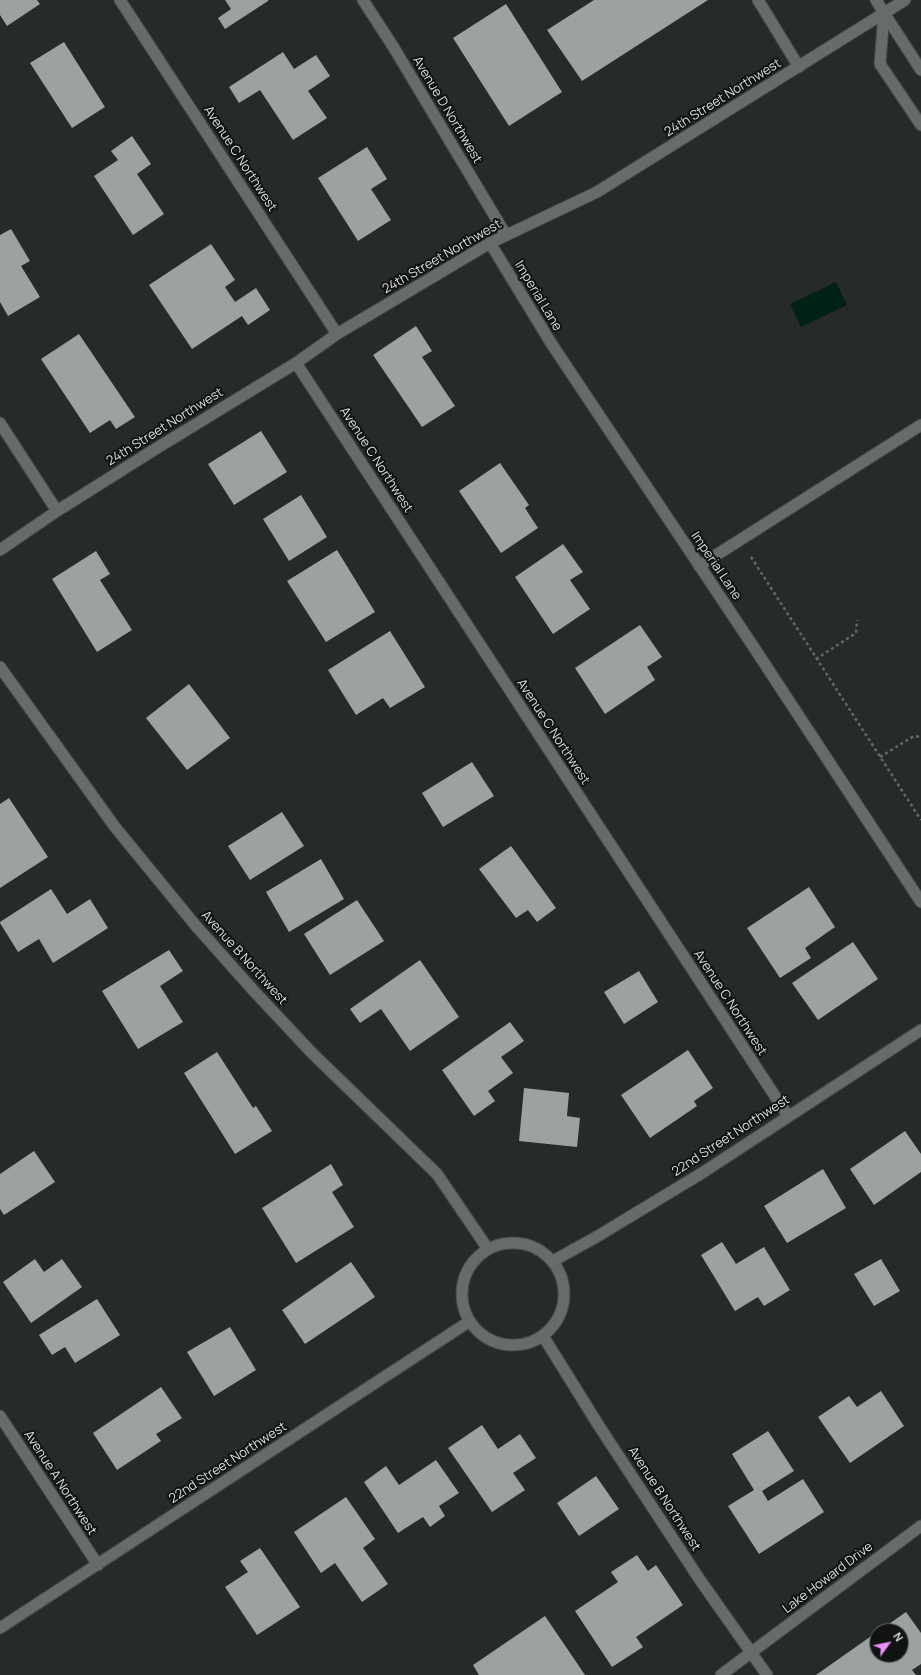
<!DOCTYPE html>
<html>
<head>
<meta charset="utf-8">
<style>
	body { margin:0 }
	#map { position:relative; width:921px; height:1675px; overflow:hidden; background:#262b29; font-family:Manrope,sans-serif }
	canvas { display:block }
	.north { position:absolute; left:869px; top:1623px; width:40px; height:40px; box-sizing:border-box; background:#111312; border:1px solid #616463; border-radius:50%; rotate:57deg; font-size:11px; font-weight:700; line-height:16px; text-align:center; color:#dadedc }
	.north::after { content:''; display:block; margin:auto; width:14px; height:18px; background:#eb8dfb; clip-path:polygon(50% 0,100% 100%,50% 72%,0 100%) }
</style>
</head>
<body>
<div id="map">
<canvas width="921" height="1675"></canvas>
<div class="north">N</div>
</div>
<script>
const context = document.querySelector('canvas').getContext('2d');
context.lineJoin = 'round';
function fillPath(path, color) { context.fillStyle = color; context.fill(path, 'evenodd'); }
const poly = rows => new Path2D(rows.map(r => 'M' + r).join(''));
function stroke(path, color, width, dash) { context.strokeStyle = color; context.lineWidth = width; context.lineCap = dash ? 'butt' : 'round'; context.setLineDash(dash || []); context.stroke(path); }
function drawText(font, color, halo, rows, align = 'center') {
  context.font = font + ' Manrope,sans-serif'; context.lineWidth = 4; context.setLineDash([]); context.textBaseline = 'middle'; context.strokeStyle = halo; context.fillStyle = color; for (const [text, x, y, turn = 0] of rows) {
    context.save(); context.translate(x, y); context.rotate((+turn || 0) * Math.PI / 180); context.textAlign = isNaN(turn) ? turn : align; if (halo) context.strokeText(text, 0, 0); context.fillText(text, 0, 0); context.restore();
  }
}
fillPath(poly([
	[836,282,847,305,801,327,790,304]
]), '#002118');
fillPath(poly([
	[0,0,37,0,40,4,7,26,0,15],
	[225,0,268,0,268,1,225,29,218,18,231,9],
	[594,0,708,0,582,81,547,30],
	[506,4,562,92,509,126,453,38],
	[64,42,105,107,72,128,30,63],
	[283,52,294,69,316,55,330,76,308,91,327,118,293,140,260,90,239,103,229,87],
	[132,136,151,164,137,174,164,214,133,235,94,176,118,160,111,151],
	[367,147,387,179,371,189,391,220,358,241,318,178],
	[11,229,30,261,21,266,40,297,8,316,0,302,0,235],
	[211,244,235,280,225,287,235,302,256,288,270,310,248,325,242,316,192,349,149,285],
	[416,326,432,351,422,357,455,406,422,427,373,355],
	[79,334,135,417,116,429,110,420,90,433,41,359],
	[261,431,287,472,234,505,208,464],
	[500,463,529,505,525,508,538,528,501,553,459,491],
	[301,495,327,537,289,561,263,519],
	[563,544,583,572,570,580,590,609,553,634,515,577],
	[337,550,375,612,326,642,287,581],
	[96,551,110,574,100,580,132,630,97,652,52,579],
	[640,625,662,657,647,667,655,680,605,714,575,668],
	[390,631,425,687,390,708,383,698,356,715,328,670],
	[189,684,230,738,187,770,146,718],
	[472,762,494,796,443,827,422,793],
	[9,798,48,857,0,888,0,804],
	[282,812,304,846,250,880,228,846],
	[511,846,556,908,537,922,528,910,516,918,479,869],
	[321,859,344,899,289,932,266,892],
	[809,887,835,927,805,948,811,958,780,978,747,928],
	[51,889,67,914,90,899,108,928,53,963,39,939,18,952,0,923,0,922],
	[357,900,384,941,330,975,304,934],
	[853,942,878,979,818,1020,792,983],
	[169,950,183,971,160,986,183,1022,138,1049,102,991],
	[420,960,459,1017,410,1051,381,1009,360,1023,350,1009],
	[639,971,658,1002,624,1024,604,992],
	[510,1022,524,1041,501,1057,513,1073,488,1091,495,1101,474,1116,442,1070],
	[688,1050,713,1088,694,1101,697,1106,650,1138,621,1095],
	[217,1052,253,1108,256,1106,272,1131,235,1154,184,1073],
	[524,1088,569,1093,567,1116,580,1118,577,1147,519,1141],
	[905,1131,921,1154,921,1172,874,1205,850,1169],
	[34,1151,55,1182,4,1215,0,1209,0,1174],
	[331,1164,343,1185,332,1192,354,1227,296,1263,262,1208],
	[823,1169,846,1208,787,1243,764,1206],
	[722,1242,736,1264,764,1247,790,1290,764,1306,758,1297,735,1311,701,1255],
	[35,1259,44,1272,62,1259,82,1287,31,1323,3,1282],
	[881,1259,900,1291,874,1306,854,1274],
	[351,1262,375,1297,305,1344,282,1310],
	[97,1299,120,1335,75,1363,65,1347,52,1355,39,1335],
	[230,1327,256,1370,214,1396,187,1352],
	[161,1387,182,1418,156,1434,161,1441,117,1470,93,1433],
	[881,1391,904,1426,850,1463,818,1417,849,1396,857,1407],
	[482,1425,498,1449,520,1434,536,1458,513,1473,525,1490,492,1512,448,1448],
	[768,1431,794,1471,762,1491,768,1501,803,1479,824,1512,759,1554,728,1506,754,1490,732,1454],
	[436,1460,459,1493,439,1506,445,1516,430,1527,423,1517,398,1533,364,1482,386,1466,399,1485],
	[596,1476,619,1509,579,1536,557,1503],
	[346,1497,375,1539,363,1548,388,1584,362,1602,335,1563,321,1573,294,1532],
	[260,1548,300,1607,257,1635,225,1587,248,1572,240,1561],
	[637,1555,648,1571,656,1565,683,1605,636,1637,643,1647,612,1667,575,1611,618,1582,611,1572],
	[906,1612,921,1633,921,1664,912,1670,916,1675,816,1675,877,1632,877,1655,901,1655,901,1631,879,1631],
	[545,1616,585,1675,479,1675,473,1665]
]), '#9ba2a0');
const service = poly([
	[758,0,799,67],
	[876,0,884,13,880,64,921,125],
	[699,566,921,425]
]);
const minor = poly([
	[120,0,337,334],
	[363,0,394,48,506,235],
	[884,13,921,70],
	[490,243,551,343,751,643,921,902],
	[296,363,788,1116],
	[0,423,57,511],
	[0,550,57,511,157,448,296,363,337,334,490,243,597,192,905,0],
	[0,667,115,827,196,926,253,990,312,1053,437,1174,488,1249],
	'462 1294a51 51 0 1 1 102 0a51 51 0 1 1-102 0Z',
	[553,1261,598,1236,702,1173,921,1030],
	[543,1336,599,1426,700,1580,767,1675],
	[0,1416,98,1565],
	[0,1628,470,1321]
]);
const tertiary = poly([
	[721,1675,921,1526]
]);
stroke(service, '#444947', 13);
stroke(minor, '#444947', 13);
stroke(tertiary, '#444947', 13);
stroke(poly([
	[751,557,921,820],
	[816,659,856,633,857,620],
	[880,757,914,736,921,737]
]), '#636866', 2.5, [3, 3]);
stroke(service, '#656c6a', 11);
stroke(minor, '#656c6a', 11);
stroke(tertiary, '#656c6a', 11);
drawText('13px', '#dadedc', '#111312', [
	["24th Street Northwest",723,98,-32],
	["Avenue D Northwest",447,110,59],
	["Avenue C Northwest",240,159,57],
	["24th Street Northwest",442,257,-30],
	["Imperial Lane",538,296,59],
	["24th Street Northwest",165,427,-32],
	["Avenue C Northwest",376,460,57],
	["Imperial Lane",716,566,56],
	["Avenue C Northwest",553,732,57],
	["Avenue B Northwest",244,958,48],
	["Avenue C Northwest",730,1003,57],
	["22nd Street Northwest",731,1136,-33],
	["22nd Street Northwest",228,1463,-33],
	["Avenue A Northwest",60,1483,57],
	["Avenue B Northwest",664,1499,57],
	["Lake Howard Drive",828,1578,-37]
]);
</script>
</body>
</html>
